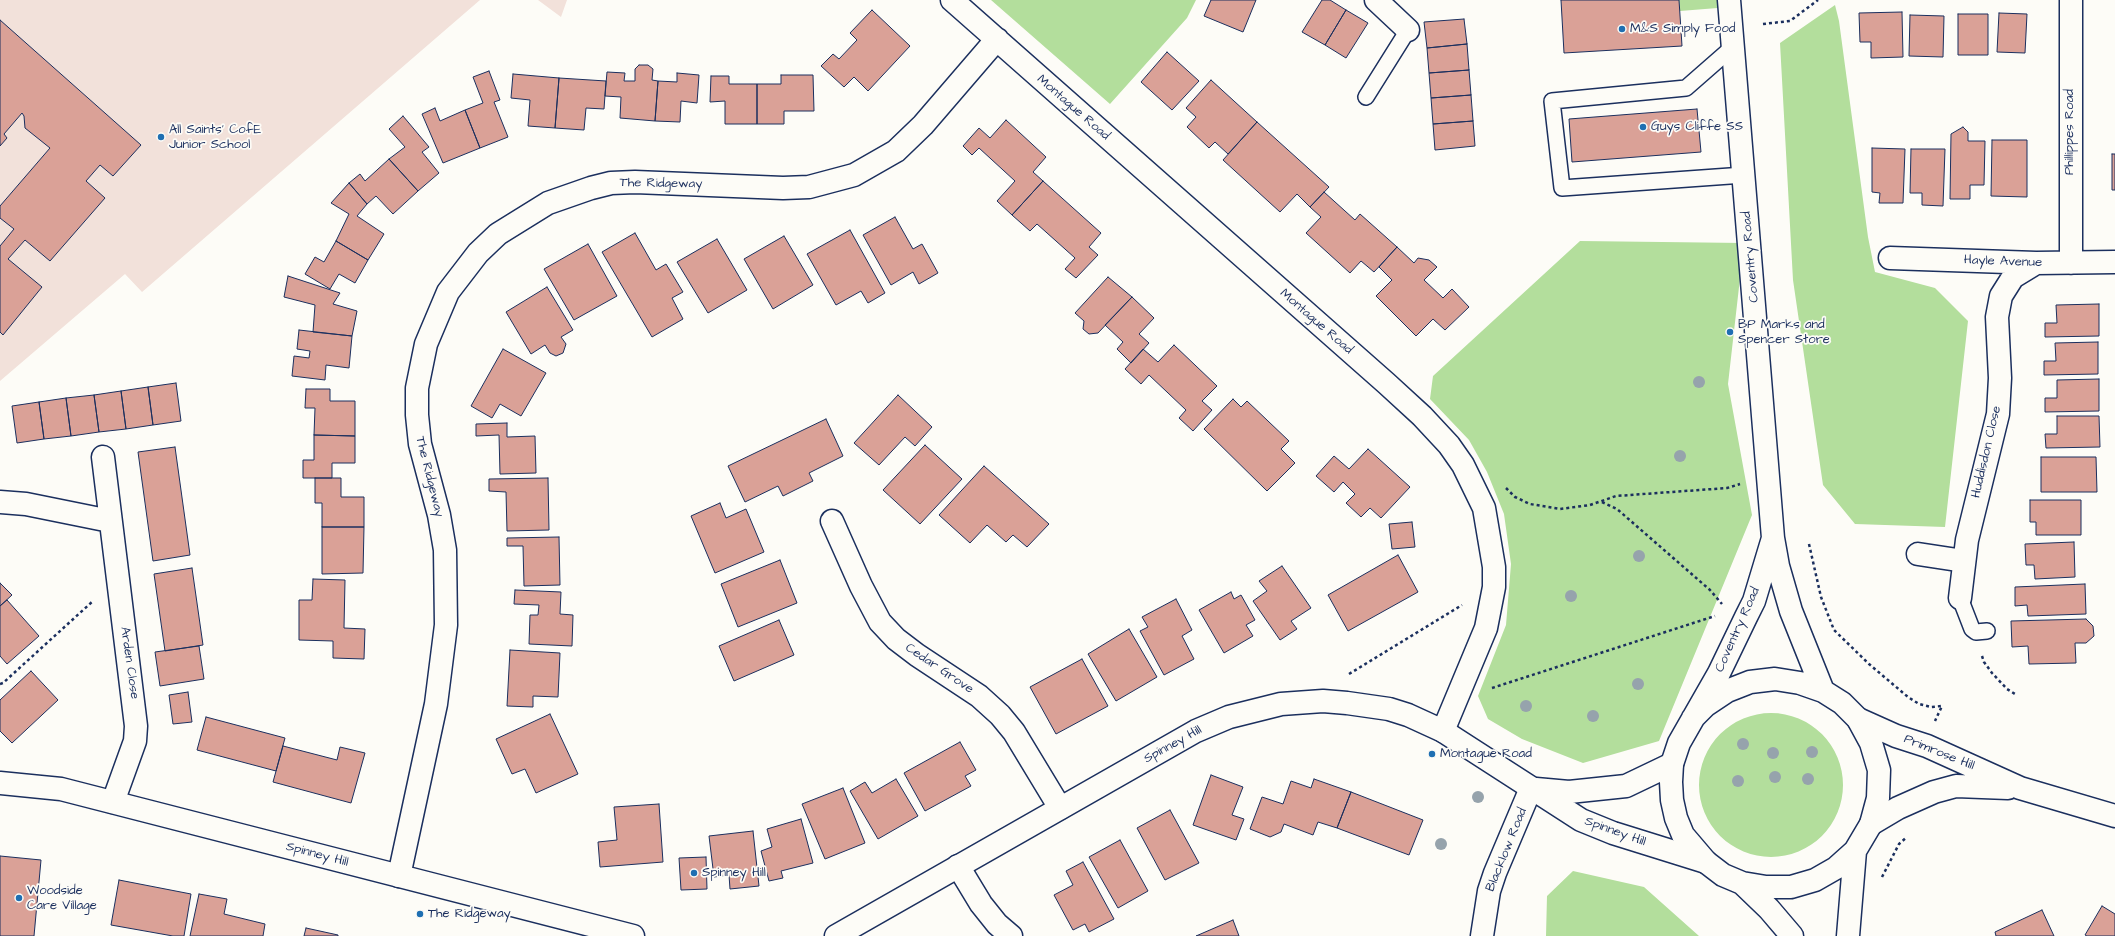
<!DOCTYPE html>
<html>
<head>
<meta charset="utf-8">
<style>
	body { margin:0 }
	canvas { display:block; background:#fdfcf7 }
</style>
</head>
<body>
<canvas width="2115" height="936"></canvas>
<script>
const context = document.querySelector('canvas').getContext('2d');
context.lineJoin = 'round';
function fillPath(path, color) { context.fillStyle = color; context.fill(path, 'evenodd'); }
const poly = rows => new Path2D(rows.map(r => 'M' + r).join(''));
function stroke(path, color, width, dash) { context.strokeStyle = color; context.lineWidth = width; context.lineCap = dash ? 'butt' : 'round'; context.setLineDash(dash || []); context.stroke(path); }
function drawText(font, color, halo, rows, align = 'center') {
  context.font = font + ' "Architects Daughter",sans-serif'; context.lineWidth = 3.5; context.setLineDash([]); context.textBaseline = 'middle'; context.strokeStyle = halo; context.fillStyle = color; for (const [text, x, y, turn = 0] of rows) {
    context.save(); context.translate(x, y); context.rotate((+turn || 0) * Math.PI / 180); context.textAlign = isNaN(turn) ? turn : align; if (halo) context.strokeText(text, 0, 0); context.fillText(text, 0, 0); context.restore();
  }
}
fillPath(poly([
	[0,0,480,0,142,292,125,274,0,381],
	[538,0,567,0,561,17]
]), '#f2e1da');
fillPath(poly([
	[991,0,1196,0,1187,18,1110,104],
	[1679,0,1729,0,1730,7,1680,11],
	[1835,5,1839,21,1868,237,1875,272,1935,288,1968,321,1945,527,1855,524,1823,485,1793,280,1780,43],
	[1580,241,1744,243,1728,384,1752,515,1659,741,1583,763,1522,739,1488,719,1478,696,1506,625,1511,564,1504,514,1487,472,1469,440,1430,399,1433,376],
	'1699 785a72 72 0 1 1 144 0a72 72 0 1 1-144 0Z',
	[1573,871,1644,887,1699,936,1546,936,1547,896]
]), '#b3de9c');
const building = poly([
	[1211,0,1256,0,1243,32,1204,16,1211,0],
	[1322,0,1330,0,1346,10,1325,45,1302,32,1322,0],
	[1561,0,1679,0,1682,46,1564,53,1561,0],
	[872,10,910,46,868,91,854,77,844,87,821,66,833,54,839,59,857,40,850,33,872,10],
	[1346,10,1368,23,1346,58,1325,45,1346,10],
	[1902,12,1903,57,1871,58,1871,42,1860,42,1859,13,1902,12],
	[1999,13,2027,14,2025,53,1997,52,1999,13],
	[1958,14,1988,14,1988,55,1958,55,1958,14],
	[1910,15,1944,16,1943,57,1909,56,1910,15],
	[1464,19,1467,44,1427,48,1424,22,1464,19],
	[0,20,141,145,113,176,100,165,86,181,105,198,50,261,25,240,8,259,42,287,3,335,0,332,0,246,14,229,0,218,0,206,50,148,25,128,24,116,22,113,4,134,7,138,0,146,0,20],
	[1467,44,1469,70,1429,73,1427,48,1467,44],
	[1167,52,1199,81,1172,110,1141,82,1167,52],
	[639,65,648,65,653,69,652,80,658,81,655,121,620,118,621,97,605,96,607,72,625,73,624,81,635,81,635,69,639,65],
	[1469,70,1471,95,1431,98,1429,73,1469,70],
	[489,71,500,100,494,102,508,137,480,148,465,110,483,103,473,77,489,71],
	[677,73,699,75,697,103,681,101,680,122,655,121,658,81,677,82,677,73],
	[513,74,559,78,555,128,528,126,530,100,511,98,513,74],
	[781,75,813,75,814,111,784,111,784,124,757,124,757,84,781,84,781,75],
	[711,76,729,76,729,84,757,84,757,124,725,124,725,101,710,102,711,76],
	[559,78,606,81,604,109,586,108,584,130,555,128,559,78],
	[1211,80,1257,122,1228,154,1215,142,1209,148,1187,127,1196,117,1186,108,1211,80],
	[1471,95,1473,121,1433,124,1431,98,1471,95],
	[435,108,440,121,465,110,480,148,443,163,422,114,435,108],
	[1697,109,1701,152,1572,162,1569,119,1697,109],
	[403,116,429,147,422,152,439,173,418,191,389,159,405,147,389,129,403,116],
	[1006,120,1046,157,1033,172,1043,181,1012,215,997,201,1015,181,979,148,972,155,963,146,979,128,990,138,1006,120],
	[1473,121,1475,146,1435,150,1433,124,1473,121],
	[1257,122,1329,187,1310,207,1297,194,1280,212,1223,160,1257,122],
	[1963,127,1968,132,1968,141,1985,141,1984,185,1970,185,1970,199,1950,199,1951,134,1963,127],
	[1992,140,2027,140,2027,197,1991,196,1992,140],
	[1872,148,1905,149,1903,203,1879,203,1880,193,1872,192,1872,148],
	[1911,149,1945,149,1943,206,1922,205,1922,193,1910,193,1911,149],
	[2112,154,2115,154,2115,190,2112,190,2112,154],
	[389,159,418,191,393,214,376,196,367,204,349,183,360,174,365,181,389,159],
	[1043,181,1101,233,1089,247,1098,255,1076,278,1065,269,1075,258,1037,224,1030,231,1012,215,1043,181],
	[349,183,367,204,357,216,384,234,368,260,336,241,349,214,331,203,349,183],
	[1324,192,1355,220,1360,214,1397,247,1374,272,1361,261,1350,273,1306,233,1321,217,1310,207,1324,192],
	[895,217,913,249,922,244,938,273,919,284,913,272,891,285,863,235,895,217],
	[850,230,885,293,868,303,861,291,836,305,807,254,850,230],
	[635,233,656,270,666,264,683,292,672,298,683,319,652,337,602,252,635,233],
	[784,236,813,285,773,309,744,259,784,236],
	[717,239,747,290,708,313,677,262,717,239],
	[336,241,368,260,355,283,339,274,330,289,305,274,315,257,324,262,336,241],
	[588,244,617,296,574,320,544,269,588,244],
	[1397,247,1414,263,1418,258,1429,260,1437,267,1424,280,1443,298,1452,289,1469,307,1445,330,1433,319,1416,336,1376,296,1392,280,1379,267,1397,247],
	[288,276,340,293,333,304,357,311,352,336,313,332,315,305,284,297,288,276],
	[1108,277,1132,297,1098,333,1089,334,1083,329,1084,321,1075,313,1108,277],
	[547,287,573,330,561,337,566,344,563,353,556,356,550,353,545,345,531,354,506,312,547,287],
	[1132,297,1154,318,1139,334,1149,343,1131,363,1117,349,1123,342,1105,325,1132,297],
	[2099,304,2099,336,2045,337,2045,323,2057,323,2056,305,2099,304],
	[299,330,352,336,349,368,326,365,325,380,292,376,294,356,309,358,310,351,297,349,299,330],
	[2098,342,2098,374,2044,375,2044,361,2056,361,2055,343,2098,342],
	[1174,345,1217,386,1202,401,1212,410,1193,431,1179,418,1186,410,1149,375,1141,384,1125,369,1143,349,1158,362,1174,345],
	[503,349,546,373,521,416,500,404,492,418,471,406,503,349],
	[2099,379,2099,411,2045,412,2045,398,2057,398,2057,380,2099,379],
	[176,383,181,421,153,425,148,387,176,383],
	[148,387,153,425,126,429,121,391,148,387],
	[306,389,330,389,330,401,355,401,355,436,314,435,315,408,305,408,306,389],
	[121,391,126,429,99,432,94,395,121,391],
	[94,395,99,432,71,436,66,398,94,395],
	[898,395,932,427,915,446,905,437,879,465,854,443,898,395],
	[66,398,71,436,44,439,39,402,66,398],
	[1233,399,1241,407,1247,401,1289,441,1281,449,1295,463,1267,491,1204,429,1233,399],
	[39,402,44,439,17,443,12,406,39,402],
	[2057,416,2099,416,2100,447,2046,448,2045,434,2057,434,2057,416],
	[826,419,843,456,809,473,813,481,783,496,778,486,745,502,728,466,826,419],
	[507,423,507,437,535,436,536,473,500,474,499,435,476,436,476,424,507,423],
	[314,435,355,436,355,463,332,463,332,478,303,478,303,460,314,460,314,435],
	[925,445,962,479,920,524,883,490,925,445],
	[175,447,190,555,153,561,138,452,175,447],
	[1368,449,1410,487,1381,518,1370,508,1361,517,1346,503,1355,494,1343,482,1334,492,1316,476,1334,456,1349,469,1368,449],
	[2041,457,2096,457,2097,492,2041,492,2041,457],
	[984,466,1049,524,1027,547,1013,535,1006,542,987,525,970,543,939,515,984,466],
	[315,478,341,478,341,497,364,497,364,527,322,527,322,503,315,503,315,478],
	[548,478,549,530,507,531,506,492,489,491,489,479,548,478],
	[2030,500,2081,500,2081,535,2036,535,2036,522,2030,522,2030,500],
	[720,503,726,518,746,509,764,552,715,573,691,516,720,503],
	[1412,522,1415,547,1392,549,1389,524,1412,522],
	[322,527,364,527,363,573,322,574,322,527],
	[559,537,560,585,524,586,523,546,507,546,507,538,559,537],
	[2074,542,2075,577,2035,579,2034,565,2026,565,2025,544,2074,542],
	[1398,555,1418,592,1348,631,1328,595,1398,555],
	[780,560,797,603,738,627,721,584,780,560],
	[1282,566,1311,608,1291,621,1297,629,1280,640,1253,601,1267,591,1259,581,1282,566],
	[192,568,203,645,165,651,154,574,192,568],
	[313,579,345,580,344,628,365,629,364,659,333,658,333,641,299,640,299,600,312,600,313,579],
	[0,583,12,595,0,606,0,583],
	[2085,584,2086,614,2028,616,2027,605,2015,606,2015,587,2085,584],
	[515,590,561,592,560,614,573,615,572,646,529,644,530,615,538,615,539,605,514,604,515,590],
	[1231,592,1234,599,1241,595,1255,620,1246,625,1253,636,1224,653,1199,610,1231,592],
	[1176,599,1192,630,1182,636,1194,659,1164,675,1140,631,1148,627,1142,617,1176,599],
	[7,600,39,636,7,664,0,656,0,606,7,600],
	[2086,619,2093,626,2094,636,2086,643,2075,643,2076,663,2029,664,2028,646,2012,647,2011,621,2086,619],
	[779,620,794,655,734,681,719,646,779,620],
	[1129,629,1157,677,1116,701,1088,654,1129,629],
	[199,646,204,679,160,686,155,652,199,646],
	[510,650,560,653,558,697,533,696,533,707,507,706,510,650],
	[1082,659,1108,706,1056,734,1030,687,1082,659],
	[31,671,58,700,12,743,0,731,0,700,31,671],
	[188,692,192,722,173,724,169,695,188,692],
	[550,714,578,774,536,793,525,769,512,774,496,739,550,714],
	[206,717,285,738,276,771,197,750,206,717],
	[960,742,976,770,965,776,971,786,925,811,904,773,960,742],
	[283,746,337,760,340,747,365,753,351,803,273,782,283,746],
	[1211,775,1243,787,1232,815,1244,819,1236,840,1193,825,1211,775],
	[896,779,918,816,878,839,850,791,865,782,872,793,896,779],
	[1314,779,1351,792,1337,828,1318,822,1313,835,1284,824,1281,832,1270,837,1250,829,1262,797,1283,804,1291,781,1311,788,1314,779],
	[843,788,865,843,825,859,802,804,843,788],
	[1351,792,1423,820,1409,855,1337,828,1351,792],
	[659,804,663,862,600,867,598,842,617,840,614,807,659,804],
	[1170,810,1199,863,1165,880,1137,828,1170,810],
	[801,819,813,863,781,871,783,878,769,881,761,851,772,847,767,829,801,819],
	[753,831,759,886,730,889,729,875,714,877,709,836,753,831],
	[1120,840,1148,891,1118,908,1089,857,1120,840],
	[0,856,41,860,34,936,0,936,0,856],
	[706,857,707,889,681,890,679,858,706,857],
	[1083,862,1114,919,1089,932,1085,924,1073,930,1054,895,1073,885,1066,871,1083,862],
	[119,880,191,894,184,936,173,936,111,925,119,880],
	[199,894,227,899,224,914,265,924,263,936,190,936,199,894],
	[2102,906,2115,914,2115,936,2087,936,2085,935,2102,906],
	[2042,910,2054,936,1996,936,1995,932,2042,910],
	[1233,920,1239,936,1196,936,1233,920],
	[306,928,338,935,338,936,304,936,306,928]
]);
fillPath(building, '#daa197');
stroke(building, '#1b2f5e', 1);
const lane = poly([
	[1734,46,1686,88,1552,101,1562,188,1744,175],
	[1366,97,1408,30],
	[1960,598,1972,629,1976,632,1987,631]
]);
const street = poly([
	[952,0,1386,383,1422,416,1449,445,1463,465,1484,508,1494,567,1494,587,1486,628,1443,731],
	[1376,0,1408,30],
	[1890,258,2036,263,2115,262],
	[2071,263,2071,0],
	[103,457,136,726,135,741,113,802],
	[0,502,26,504,110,521],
	[832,521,861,586,880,622,896,639,917,655,979,696,1000,715,1014,732,1060,808],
	[1918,554,1964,561],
	[1960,598,1967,540,1998,414,2000,378,1997,317,2001,296,2013,277,2036,263],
	[958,866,981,904,997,924,1011,936],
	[399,876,436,704,446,625,445,550,439,515,420,444,417,415,417,388,426,344,448,292,478,253,498,234,548,203,591,188,611,183,635,182,783,188,809,187,854,175,896,151,923,125,997,39],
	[1482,936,1489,891,1495,873,1531,788]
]);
const secondary = poly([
	[1858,719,1896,736,1927,746,2020,788,2115,816],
	[0,783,61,789,633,936],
	[1536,789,1569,792,1626,786,1672,764],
	[1871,824,1898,808,1934,792,1956,786,2008,788],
	[836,936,1196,731,1229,717,1281,704,1323,701,1347,703,1389,709,1408,715,1443,731,1581,820,1613,833,1706,862]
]);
const primary = poly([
	[1729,0,1773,538,1778,566,1791,611,1823,691],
	[1693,718,1706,705,1727,691,1750,682,1775,679,1800,683,1823,691,1842,703,1858,719,1871,743,1879,770,1878,798,1871,824,1855,851,1836,868,1815,880,1791,887,1766,887,1742,883,1723,875,1706,862,1683,835,1676,818,1672,800,1671,782,1672,764,1679,743,1719,673,1746,617,1754,601,1773,538],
	[1742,883,1769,909,1792,936],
	[1848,936,1855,851]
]);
stroke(lane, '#1b2f5e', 18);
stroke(street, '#1b2f5e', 25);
stroke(secondary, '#1b2f5e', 25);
stroke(primary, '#1b2f5e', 25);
stroke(poly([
	[1763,24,1790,21,1818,0],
	[1506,488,1515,497,1530,504,1560,509,1590,505,1616,496,1727,488,1740,484],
	[1602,502,1617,509,1710,590,1722,604],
	[1809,544,1821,597,1834,630,1869,664,1908,697,1919,704,1931,707,1942,706,1935,721],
	[1982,656,1984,662,1992,673,2007,689,2015,694],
	[1349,674,1462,605],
	[0,684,3,683,93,601],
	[1492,688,1715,616],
	[1882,877,1899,844,1907,837]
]), '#1b2f5e', 2.5, [3, 3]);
stroke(lane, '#fdfcf7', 15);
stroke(street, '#fdfcf7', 22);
stroke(secondary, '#fdfcf7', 22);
stroke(primary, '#fdfcf7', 22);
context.fillStyle = '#96a3ac';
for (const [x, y] of [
	[1699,382],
	[1680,456],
	[1639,556],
	[1571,596],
	[1638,684],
	[1526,706],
	[1593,716],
	[1743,744],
	[1812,752],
	[1773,753],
	[1775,777],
	[1808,779],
	[1738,781],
	[1478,797],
	[1441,844]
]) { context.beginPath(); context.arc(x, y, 6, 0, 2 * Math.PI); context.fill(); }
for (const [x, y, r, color] of [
	[1622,29,4,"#1f6fb2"],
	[1643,127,4,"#1f6fb2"],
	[161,137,4,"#1f6fb2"],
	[1730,332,4,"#1f6fb2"],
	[1432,754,4,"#1f6fb2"],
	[694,873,4,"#1f6fb2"],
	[19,898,4,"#1f6fb2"],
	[420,914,4,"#1f6fb2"]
]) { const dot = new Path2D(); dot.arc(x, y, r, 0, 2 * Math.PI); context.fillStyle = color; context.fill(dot); stroke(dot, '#fdfcf7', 1.5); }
drawText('13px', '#1b2f5e', '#fdfcf7', [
	["M&S Simply Food",1630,29],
	["Guys Cliffe SS",1651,127],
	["All Saints' CofE",169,130],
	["Junior School",169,145],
	["BP Marks and",1738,325],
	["Spencer Store",1738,340],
	["Montague Road",1440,754],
	["Spinney Hill",702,873],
	["Woodside",27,891],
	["Care Village",27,906],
	["The Ridgeway",428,914]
], 'left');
drawText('13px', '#1b2f5e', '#fdfcf7', [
	["Montague Road",1073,108,41],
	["Phillippes Road",2070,132,-90],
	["The Ridgeway",661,184,1],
	["Coventry Road",1751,257,-95],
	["Hayle Avenue",2003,262,2],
	["Montague Road",1316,322,41],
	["Huddisdon Close",1987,452,-77],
	["The Ridgeway",429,477,76],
	["Coventry Road",1738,630,-66],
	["Arden Close",129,663,82],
	["Cedar Grove",939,669,34],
	["Spinney Hill",1173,745,-29],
	["Primrose Hill",1939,753,22],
	["Spinney Hill",1615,832,20],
	["Blacklow Road",1507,850,-68],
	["Spinney Hill",317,855,15]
]);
</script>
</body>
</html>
